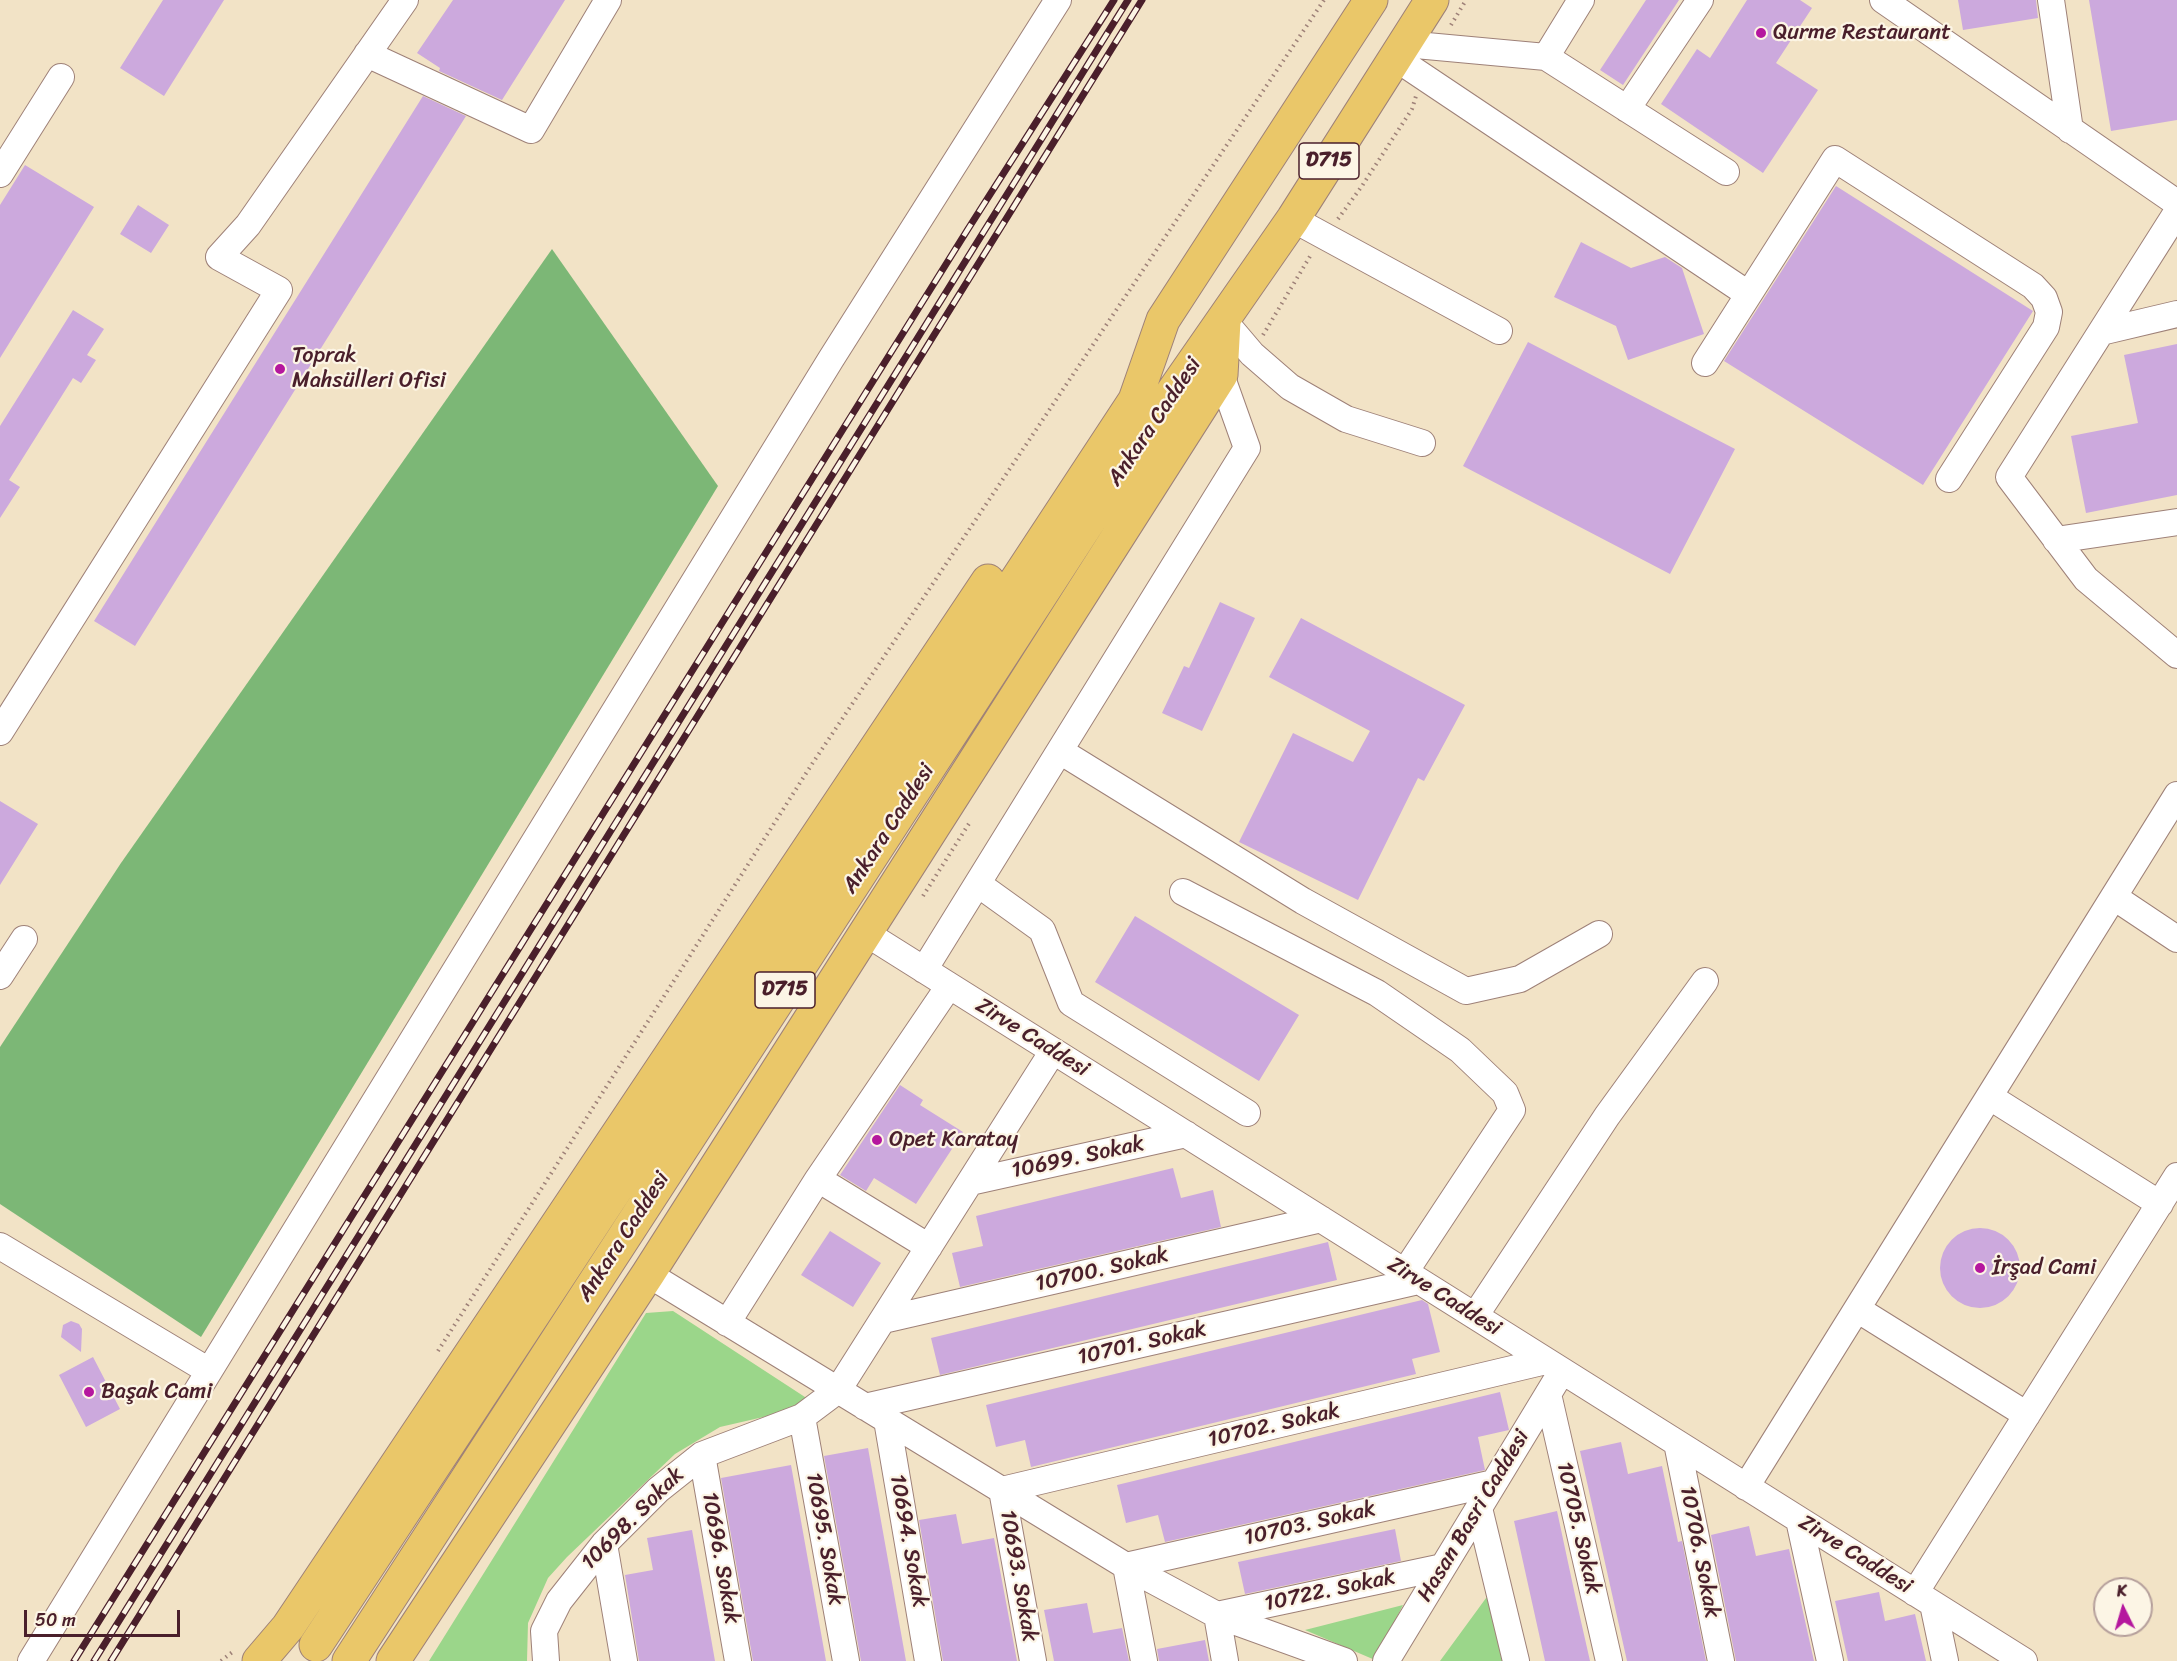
<!DOCTYPE html>
<html>
<head>
<meta charset="utf-8">
<style>
	body { margin:0 }
	#map { position:relative; width:2177px; height:1661px; overflow:hidden; background:#f2e3c6; font-family:Sriracha,sans-serif }
	canvas { display:block }
	.north { position:absolute; left:2093px; top:1577px; width:60px; height:60px; box-sizing:border-box; background:#fcf5e5; border:2px solid #b59f9b; border-radius:50%; rotate:355deg; font-size:16px; font-weight:700; line-height:24px; text-align:center; color:#4a1f2b }
	.north::after { content:''; display:block; margin:auto; width:21px; height:27px; background:#b5179e; clip-path:polygon(50% 0,100% 100%,50% 72%,0 100%) }
	.scale { position:absolute; left:24px; top:1610px; width:156px; height:27px; box-sizing:border-box; border:3px solid #4a1f2b; border-top:0; padding-left:8px; font-size:18px; line-height:21px; white-space:nowrap; color:#4a1f2b; -webkit-text-stroke:4px #fcf5e5; paint-order:stroke }
</style>
</head>
<body>
<div id="map">
<canvas width="2177" height="1661"></canvas>
<div class="north">K</div>
<div class="scale">50 m</div>
</div>
<script>
const context = document.querySelector('canvas').getContext('2d');
context.lineJoin = 'round';
function fillPath(path, color) { context.fillStyle = color; context.fill(path, 'evenodd'); }
const poly = rows => new Path2D(rows.map(r => 'M' + r).join(''));
function stroke(path, color, width, dash) { context.strokeStyle = color; context.lineWidth = width; context.lineCap = dash ? 'butt' : 'round'; context.setLineDash(dash || []); context.stroke(path); }
function drawText(font, color, halo, rows, align = 'center') {
  context.font = font + ' Sriracha,sans-serif'; context.lineWidth = 4.5; context.setLineDash([]); context.textBaseline = 'middle'; context.strokeStyle = halo; context.fillStyle = color; for (const [text, x, y, turn = 0] of rows) {
    context.save(); context.translate(x, y); context.rotate((+turn || 0) * Math.PI / 180); context.textAlign = isNaN(turn) ? turn : align; if (halo) context.strokeText(text, 0, 0); context.fillText(text, 0, 0); context.restore();
  }
}
fillPath(poly([
	[673,1311,808,1399,798,1409,720,1427,675,1454,567,1557,548,1578,528,1623,527,1661,429,1661,646,1313],
	[1489,1594,1504,1661,1440,1661],
	[1403,1605,1375,1660,1305,1630]
]), '#9bd68a');
fillPath(poly([
	[552,249,718,486,201,1337,0,1204,0,1047,121,863]
]), '#7cb776');
fillPath(poly([
	[163,0,224,0,164,96,120,68],
	[453,0,565,0,502,100,439,71,440,68,417,53],
	[1646,0,1679,0,1623,85,1600,70],
	[1747,0,1800,0,1812,8,1776,63,1818,90,1763,173,1661,104,1697,49,1710,58],
	[1958,0,2036,0,2038,18,1963,30],
	[2089,0,2177,0,2177,120,2111,131],
	[423,96,466,116,135,646,94,621],
	[25,165,94,207,0,358,0,205],
	[1836,186,2033,311,1923,485,1724,361],
	[138,205,169,225,151,253,120,234],
	[1581,242,1631,268,1665,257,1682,268,1704,334,1628,360,1616,326,1554,297],
	[73,310,104,329,87,355,96,360,81,383,73,378,9,480,20,487,0,518,0,426],
	[1528,342,1735,449,1670,574,1463,466],
	[2177,344,2177,495,2086,513,2071,436,2138,423,2124,355],
	[1220,602,1255,618,1202,731,1162,713,1184,666,1189,668],
	[1301,618,1465,705,1424,781,1418,778,1358,900,1239,842,1293,733,1353,762,1370,731,1269,677],
	[0,801,38,824,0,885],
	[1135,916,1299,1015,1259,1081,1095,982],
	[900,1085,923,1100,920,1105,963,1132,916,1204,874,1178,866,1191,840,1175],
	[1173,1168,1181,1198,1213,1190,1221,1227,960,1287,952,1253,983,1246,976,1216],
	'1940 1268a40 40 0 1 1 80 0a40 40 0 1 1-80 0Z',
	[830,1231,881,1263,853,1307,801,1275],
	[1328,1242,1337,1280,940,1375,931,1338],
	[1422,1300,1428,1304,1440,1352,1412,1359,1416,1374,1031,1467,1025,1440,996,1447,986,1405],
	[71,1321,79,1324,82,1329,81,1352,61,1337,63,1325],
	[93,1357,120,1409,86,1427,59,1375],
	[1500,1392,1509,1430,1478,1437,1485,1470,1165,1542,1158,1515,1126,1523,1117,1485],
	[1621,1442,1628,1474,1662,1466,1678,1542,1682,1541,1706,1661,1627,1661,1580,1451],
	[868,1448,906,1661,861,1661,824,1456],
	[791,1465,826,1661,753,1661,721,1478],
	[1557,1511,1575,1595,1590,1661,1545,1661,1514,1521],
	[956,1514,962,1544,994,1538,1017,1661,943,1661,919,1520],
	[1749,1526,1756,1556,1789,1549,1814,1661,1736,1661,1711,1535],
	[1395,1529,1401,1561,1245,1594,1238,1562],
	[692,1530,715,1661,639,1661,625,1575,653,1570,647,1538],
	[1879,1592,1885,1621,1915,1614,1926,1661,1848,1661,1835,1601],
	[1087,1603,1093,1633,1122,1628,1129,1661,1054,1661,1044,1610],
	[1205,1640,1209,1661,1159,1661,1157,1649]
]), '#cca9dd');
const minor = poly([
	[1883,0,2177,203],
	[2051,0,2070,130],
	[1405,44,1546,57,1581,0],
	[367,54,531,130,608,0],
	[1394,57,1748,294],
	[1546,57,1726,172],
	[1627,109,1700,0],
	[0,174,61,77],
	[2177,212,2009,477,2086,579,2177,655],
	[1293,219,1499,331],
	[1224,321,1252,354,1290,387,1346,419,1422,443],
	[2101,332,2177,314],
	[1705,363,1835,159,2033,286,2044,298,2049,312,2046,327,1949,479],
	[2056,540,2177,522],
	[0,732,279,290,219,257,248,225,405,0],
	[1060,751,1303,901,1466,991,1520,979,1599,934],
	[978,884,1042,930,1071,1003,1247,1113],
	[1183,892,1377,993,1460,1050,1505,1093,1512,1110,1405,1272],
	[2114,897,2177,939],
	[864,932,2024,1661],
	[924,970,1247,448,1221,375],
	[0,976,24,939],
	[1990,1097,2160,1204],
	[970,1182,1186,1134],
	[0,1246,209,1371],
	[929,1247,818,1179,949,986],
	[648,1274,1126,1566,1217,1615,1344,1661],
	[1857,1309,2027,1415],
	[1475,1316,1607,1116,1705,981],
	[883,1320,1321,1219],
	[727,1323,818,1179],
	[1548,1394,1609,1661],
	[865,1407,1418,1281],
	[802,1417,846,1661],
	[887,1420,928,1661],
	[1677,1443,1721,1661],
	[702,1455,738,1661],
	[1746,1487,2177,795],
	[1479,1508,1516,1661],
	[1799,1520,1830,1661],
	[604,1544,624,1661],
	[1915,1593,2177,1176],
	[1933,1604,1945,1661],
	[1217,1615,1443,1567],
	[1217,1615,1225,1661],
	[31,1661,831,359,1058,0],
	[546,1661,544,1631,559,1601,604,1544,658,1490,702,1455,802,1417,838,1390,1053,1051],
	[1033,1661,1002,1490,1546,1361],
	[1144,1661,1126,1566,1494,1483],
	[1386,1661,1562,1371]
]);
const highway = poly([
	[316,1645,1135,400,1163,320,1371,0],
	[259,1661,288,1627,988,581],
	[349,1661,1168,399,1293,219,1432,0],
	[393,1661,648,1274,1221,375,1224,321]
]);
stroke(minor, '#9e8178', 28);
stroke(highway, '#9e8178', 35);
stroke(poly([
	[1451,25,1466,0],
	[1338,219,1362,186,1412,109,1416,96],
	[1263,335,1312,253],
	[923,896,970,822],
	[438,1351,812,764,1324,0],
	[221,1661,235,1650]
]), '#9e8178', 4, [1.5, 4.5]);
stroke(minor, '#fff', 26);
stroke(highway, '#eac769', 33);
const rail = poly([
	[74,1661,968,229,1114,0],
	[94,1661,1128,0],
	[111,1661,1142,0]
]);
stroke(rail, '#4a1f2b', 7);
stroke(rail, '#fcf5e5', 4.5, [14]);
for (const [x, y, r, color] of [
	[1761,33,6,"#b5179e"],
	[280,369,6,"#b5179e"],
	[877,1140,6,"#b5179e"],
	[1980,1268,6,"#b5179e"],
	[89,1392,6,"#b5179e"]
]) { const dot = new Path2D(); dot.arc(x, y, r, 0, 2 * Math.PI); context.fillStyle = color; context.fill(dot); stroke(dot, '#fcf5e5', 2); }
for (const [x, y, w] of [
	[1329,161,60],
	[785,990,60]
]) { const box = new Path2D(); box.roundRect(x - w / 2, y - 18, w, 36, 4.5); context.fillStyle = '#fcf5e5'; context.fill(box); stroke(box, '#4a1f2b', 1.5); }
drawText('bold 21px', '#4a1f2b', null, [
	["D715",1329,161],
	["D715",785,990]
]);
drawText('22px', '#4a1f2b', '#fcf5e5', [
	["Qurme Restaurant",1773,33],
	["Toprak",292,356],
	["Mahsülleri Ofisi",292,381],
	["Opet Karatay",889,1140],
	["İrşad Cami",1992,1268],
	["Başak Cami",101,1392]
], 'left');
drawText('22px', '#4a1f2b', '#fcf5e5', [
	["Ankara Caddesi",1155,422,-56],
	["Ankara Caddesi",889,829,-57],
	["Zirve Caddesi",1032,1038,32],
	["10699. Sokak",1078,1158,-12],
	["Ankara Caddesi",624,1237,-57],
	["10700. Sokak",1102,1270,-13],
	["Zirve Caddesi",1444,1297,32],
	["10701. Sokak",1142,1344,-13],
	["10702. Sokak",1274,1426,-13],
	["Hasan Basri Caddesi",1474,1516,-59],
	["10698. Sokak",633,1519,-45],
	["10703. Sokak",1310,1524,-13],
	["10705. Sokak",1578,1528,77],
	["10695. Sokak",824,1539,80],
	["10694. Sokak",908,1541,80],
	["10706. Sokak",1699,1552,79],
	["Zirve Caddesi",1855,1555,32],
	["10696. Sokak",720,1558,80],
	["10693. Sokak",1018,1576,80],
	["10722. Sokak",1330,1591,-12]
]);
</script>
</body>
</html>
